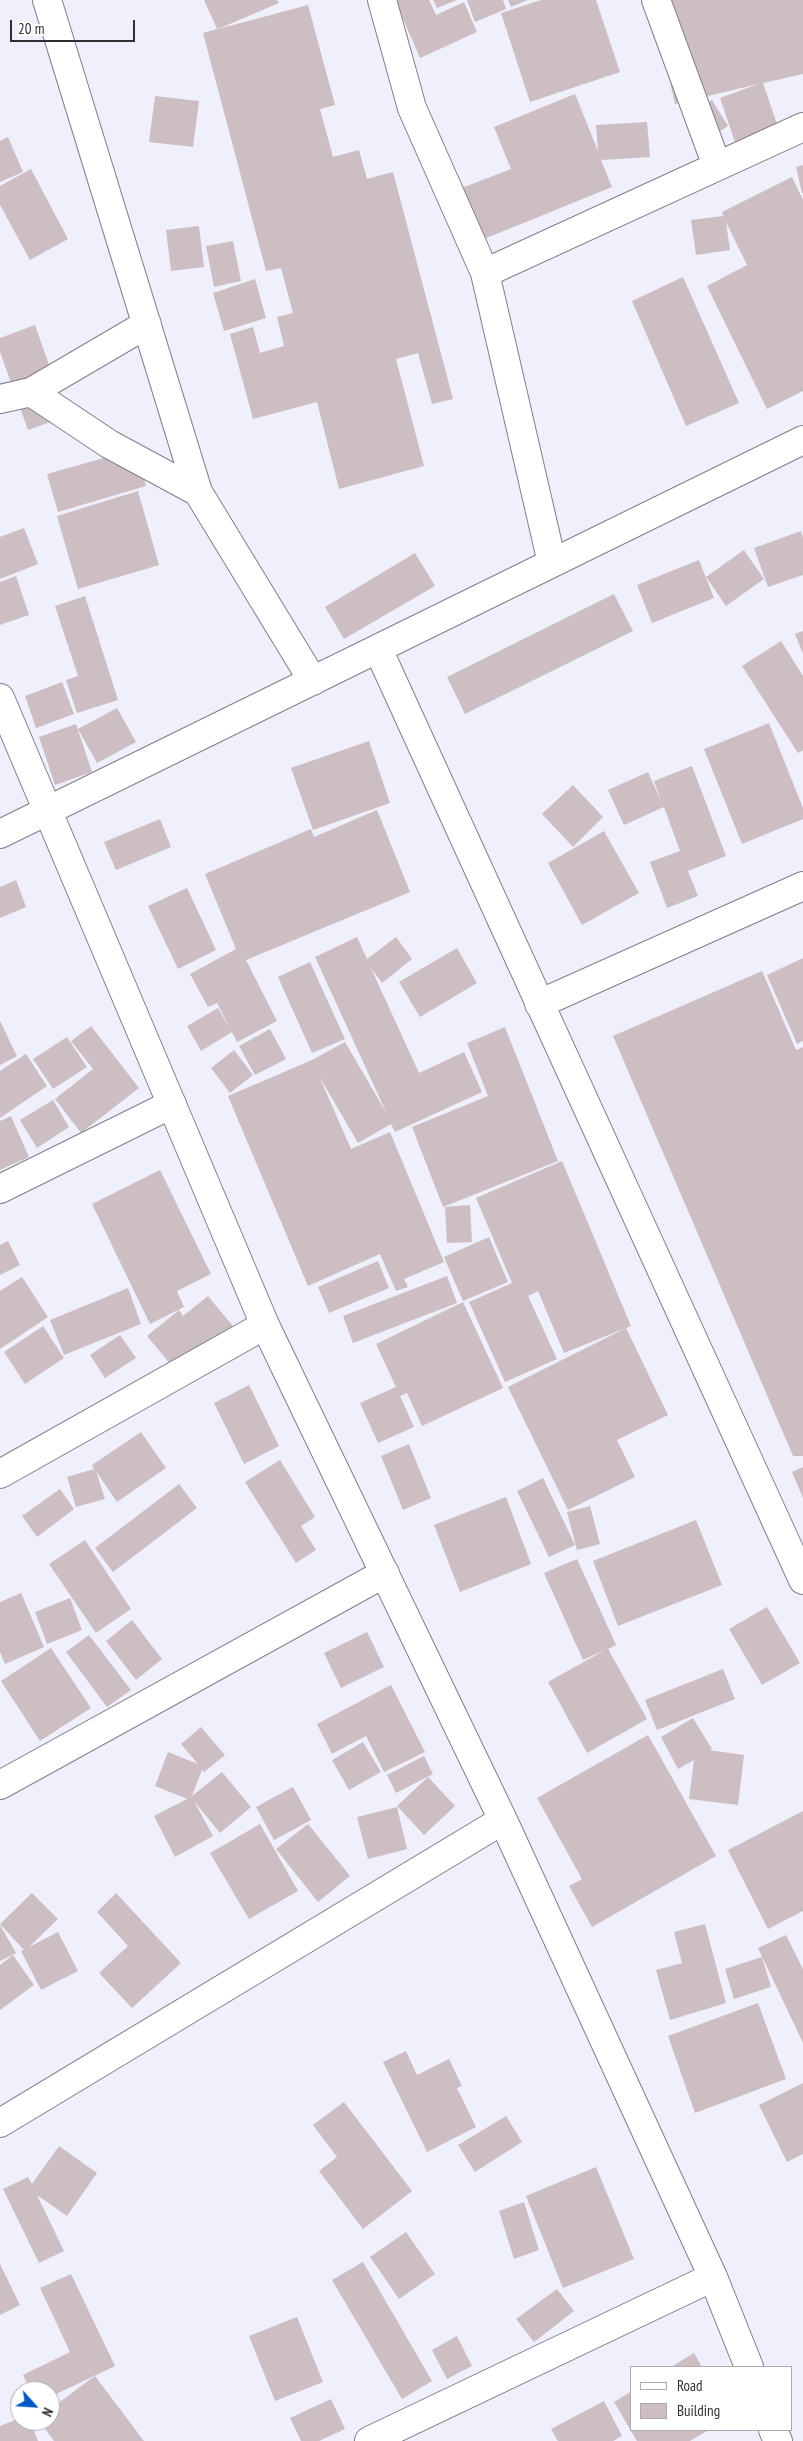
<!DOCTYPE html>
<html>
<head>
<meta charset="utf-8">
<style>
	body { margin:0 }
	#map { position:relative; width:803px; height:2441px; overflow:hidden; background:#f0effc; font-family:"PT Sans Narrow",sans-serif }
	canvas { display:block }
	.legend { position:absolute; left:630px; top:2366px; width:162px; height:65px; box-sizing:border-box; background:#fff; border:1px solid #acacae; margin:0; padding:6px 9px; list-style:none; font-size:15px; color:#2f2f34 }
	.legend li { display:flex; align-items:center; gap:10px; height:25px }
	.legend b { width:25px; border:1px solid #acacae }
	.north { position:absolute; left:10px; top:2381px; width:50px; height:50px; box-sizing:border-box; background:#fff; border:1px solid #acacae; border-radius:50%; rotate:116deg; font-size:14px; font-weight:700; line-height:20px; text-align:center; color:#2f2f34 }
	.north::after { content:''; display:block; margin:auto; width:18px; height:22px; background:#0057c0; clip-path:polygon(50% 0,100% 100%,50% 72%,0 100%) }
	.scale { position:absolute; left:10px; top:20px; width:125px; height:22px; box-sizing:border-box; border:2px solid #2f2f34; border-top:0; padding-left:6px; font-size:15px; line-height:18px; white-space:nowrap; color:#2f2f34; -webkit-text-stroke:4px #fff; paint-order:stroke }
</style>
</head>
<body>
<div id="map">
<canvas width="803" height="2441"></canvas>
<ul class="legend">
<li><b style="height:6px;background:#fff"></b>Road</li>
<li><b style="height:14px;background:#ccbec3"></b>Building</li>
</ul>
<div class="north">N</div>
<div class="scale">20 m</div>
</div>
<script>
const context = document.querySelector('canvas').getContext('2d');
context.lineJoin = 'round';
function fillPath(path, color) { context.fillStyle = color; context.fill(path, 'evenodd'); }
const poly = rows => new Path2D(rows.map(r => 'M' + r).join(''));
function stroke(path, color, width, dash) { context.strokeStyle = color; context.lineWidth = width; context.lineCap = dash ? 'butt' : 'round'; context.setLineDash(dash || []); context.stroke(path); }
fillPath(poly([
	[204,0,277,0,279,3,218,29,308,5,335,105,320,109,333,157,359,150,367,179,393,172,453,399,432,404,418,353,396,359,424,466,339,489,317,402,253,419,230,334,253,327,260,353,284,346,277,317,293,313,281,268,266,271,203,33,217,29],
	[395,0,429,0,436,15,464,2,477,32,420,58],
	[433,0,457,0,437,8],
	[467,0,503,0,506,9,475,22],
	[508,0,528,0,511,7],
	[541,0,596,0,620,72,530,102,501,13],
	[651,0,803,0,803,74,763,83,778,127,735,142,720,98,758,84,675,104],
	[575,94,598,151,596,125,647,122,650,157,601,160,612,187,479,241,459,189,511,169,494,127],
	[155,96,199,101,193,147,149,142],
	[712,100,728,126,704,142,686,117],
	[8,137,23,172,0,182,0,141],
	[803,165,803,193,802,193,796,167],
	[31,169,68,239,30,260,0,205,0,186],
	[792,177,803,200,803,391,767,409,707,286,747,265,726,222,730,250,696,255,691,220,723,216,722,212],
	[199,226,204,267,171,271,166,230],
	[233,241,241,281,214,287,206,246],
	[683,277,739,403,686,426,632,301],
	[255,279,266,318,224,331,213,293],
	[35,325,67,416,28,430,0,352,0,338],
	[136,449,146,486,58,512,47,474],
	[138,491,159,565,78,589,57,516],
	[24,528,38,564,0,579,0,537],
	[801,531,803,538,803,575,768,587,754,548],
	[744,550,764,579,726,606,706,577],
	[415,553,435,586,344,639,325,607],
	[699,560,714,598,652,623,637,585],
	[16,576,29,615,0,625,0,582],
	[614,594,633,631,465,714,447,677],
	[85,596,118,700,77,713,66,680,78,676,55,606],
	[803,631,803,654,795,634],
	[781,641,803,676,803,750,798,753,742,666],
	[62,682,74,714,36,728,25,696],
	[117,708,136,742,97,763,78,729],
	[769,723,803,808,803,819,742,844,704,749],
	[76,724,92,772,55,785,39,737],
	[369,741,390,803,313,830,291,768],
	[692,766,726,856,688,871,698,896,667,908,650,862,680,851,664,807,624,825,608,790,648,772,661,801,654,781],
	[573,785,603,817,573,847,542,814],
	[377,810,410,892,246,960,277,1021,237,1042,217,1003,208,1007,190,974,236,949,205,874,311,829,314,837],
	[160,819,171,847,116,870,104,842],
	[604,831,639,893,582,925,548,863],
	[16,880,26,907,0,918,0,887],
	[187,888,216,950,178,969,148,906],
	[357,937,367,959,396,937,412,959,382,983,371,968,419,1073,464,1052,482,1092,395,1132,391,1124,358,1143,319,1076,351,1149,390,1132,444,1262,404,1279,408,1287,396,1291,380,1254,308,1286,228,1096,312,1060,345,1042,387,1114,315,957],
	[457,948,477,983,420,1017,399,982],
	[803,958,803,1041,797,1044,767,975],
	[310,962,345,1039,312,1053,278,977],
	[762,971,796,1050,803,1047,803,1456,793,1456,613,1036],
	[218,1008,232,1032,201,1051,187,1026],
	[0,1021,17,1056,0,1065],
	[91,1026,139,1088,81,1133,55,1099,93,1069,71,1041],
	[505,1027,558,1161,443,1207,412,1127,488,1096,467,1043],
	[270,1029,286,1059,255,1075,239,1046],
	[67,1037,87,1067,53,1089,33,1059],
	[234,1050,253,1075,230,1093,211,1068],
	[26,1054,47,1086,0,1118,0,1071],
	[53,1100,69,1127,37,1148,20,1120],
	[11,1116,29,1157,0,1170,0,1121],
	[562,1161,631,1326,564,1353,538,1291,528,1296,557,1359,505,1382,469,1302,512,1283,476,1198],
	[160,1170,211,1274,177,1291,184,1307,150,1324,92,1204],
	[470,1205,472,1242,447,1243,445,1207],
	[489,1237,508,1282,463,1301,444,1257],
	[8,1241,20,1265,0,1275,0,1245],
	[378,1261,389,1288,329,1313,318,1287],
	[447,1276,457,1303,353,1343,343,1316],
	[22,1277,48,1317,0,1349,0,1291],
	[128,1288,141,1324,64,1355,50,1320],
	[208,1296,237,1331,181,1377,147,1336,179,1310,183,1316],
	[463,1302,503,1388,422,1426,407,1393,400,1396,414,1427,378,1443,360,1403,396,1387,376,1344],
	[43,1326,64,1358,25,1384,4,1352],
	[626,1328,668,1415,617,1440,635,1477,568,1510,508,1387],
	[120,1335,136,1358,105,1378,90,1355],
	[249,1385,279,1446,244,1464,214,1403],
	[141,1432,166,1468,117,1502,96,1471,105,1499,76,1507,67,1477,94,1469,92,1465],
	[409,1444,431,1498,403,1510,381,1456],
	[280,1460,315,1517,301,1526,316,1550,296,1563,245,1482],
	[803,1467,803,1498,792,1472],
	[543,1478,575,1545,549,1557,517,1491],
	[179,1484,197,1508,113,1572,95,1548],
	[60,1489,74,1509,37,1537,22,1516],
	[506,1497,531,1564,460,1592,434,1525],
	[590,1506,600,1544,577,1550,567,1512],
	[696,1520,722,1585,618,1626,593,1561],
	[85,1540,131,1609,96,1633,49,1564],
	[577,1559,616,1645,608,1649,647,1719,587,1753,548,1682,605,1650,583,1660,544,1573],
	[21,1593,44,1647,5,1664,0,1652,0,1602],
	[70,1598,82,1630,47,1644,35,1612],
	[767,1607,800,1663,762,1685,729,1629],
	[132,1620,162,1659,136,1680,106,1641],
	[367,1632,384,1667,341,1688,324,1653],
	[89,1635,131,1690,107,1707,66,1652],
	[51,1648,91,1708,40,1741,1,1681],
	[723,1669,735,1699,657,1730,645,1700],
	[391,1685,425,1752,384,1772,366,1736,332,1754,317,1724],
	[693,1718,712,1749,709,1750,744,1755,738,1805,689,1799,694,1760,678,1769,661,1737],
	[201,1727,225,1755,204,1772,202,1770,192,1796,222,1772,251,1807,220,1833,194,1801,213,1836,175,1857,154,1816,187,1799,155,1786,168,1752,198,1764,181,1744],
	[648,1735,716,1856,592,1927,569,1886,582,1879,537,1798],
	[363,1742,381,1772,349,1790,332,1760],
	[424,1756,433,1774,396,1793,387,1775],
	[428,1777,455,1806,424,1835,397,1806],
	[293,1787,311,1820,274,1840,256,1807],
	[397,1807,407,1849,368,1859,357,1817],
	[803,1811,803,1911,768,1929,728,1850],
	[260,1824,298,1891,249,1919,210,1853],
	[308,1824,350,1876,318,1902,276,1849],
	[32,1893,58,1919,29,1947,58,1932,78,1971,41,1990,21,1951,24,1950,0,1924],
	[116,1893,181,1963,132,2008,99,1973,128,1946,97,1912],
	[705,1924,726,2003,670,2020,656,1970,682,1963,674,1932],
	[0,1925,16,1953,0,1961],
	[786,1935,803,1969,803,2043,758,1948],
	[13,1955,34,1985,0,2010,0,1965],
	[762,1957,771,1987,734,1999,725,1969],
	[758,2003,786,2079,695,2113,668,2036],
	[406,2051,417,2075,449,2059,462,2086,457,2088,476,2127,427,2152,383,2062],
	[803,2083,803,2154,787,2162,759,2105],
	[344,2102,412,2191,363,2229,319,2171,337,2157,313,2125],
	[506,2116,522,2142,475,2172,458,2145],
	[59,2146,97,2173,67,2216,37,2195,64,2251,39,2263,3,2189,28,2177,32,2184],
	[596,2167,634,2259,563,2288,526,2196],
	[524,2202,539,2250,514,2259,499,2211],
	[406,2232,435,2274,399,2299,370,2257],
	[363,2262,432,2381,402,2399,332,2280],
	[0,2264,20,2305,0,2315],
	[71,2274,115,2366,50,2397,50,2391,31,2391,23,2375,70,2352,40,2288],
	[557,2289,574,2311,534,2342,516,2319],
	[297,2317,323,2382,275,2401,249,2336],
	[457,2336,472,2366,447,2379,432,2350],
	[694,2353,702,2367,671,2367],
	[95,2376,144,2441,54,2441,39,2421,50,2421,50,2409],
	[632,2391,632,2430,709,2430,690,2441,637,2441,614,2402],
	[331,2399,345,2429,319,2441,301,2441,290,2418],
	[604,2401,622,2436,613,2441,558,2441,551,2429],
	[20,2418,20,2421,30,2421,38,2441,0,2441,0,2426]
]), '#ccbec3');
const street = poly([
	[47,0,198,492,313,681],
	[382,0,412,108,485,273,552,563],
	[656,0,717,166],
	[485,273,803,127],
	[31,392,109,444,198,492],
	[0,399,31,392,147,324],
	[378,649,803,1580],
	[0,698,265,1325,503,1820,713,2277,749,2367],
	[0,834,803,440],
	[539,1004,803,886],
	[0,1189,172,1104],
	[0,1474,265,1325],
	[0,1785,385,1573],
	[0,2123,503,1820],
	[773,2430,778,2441],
	[369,2441,713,2277]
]);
stroke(street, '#807f8a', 30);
stroke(street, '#fff', 28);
</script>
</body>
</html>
